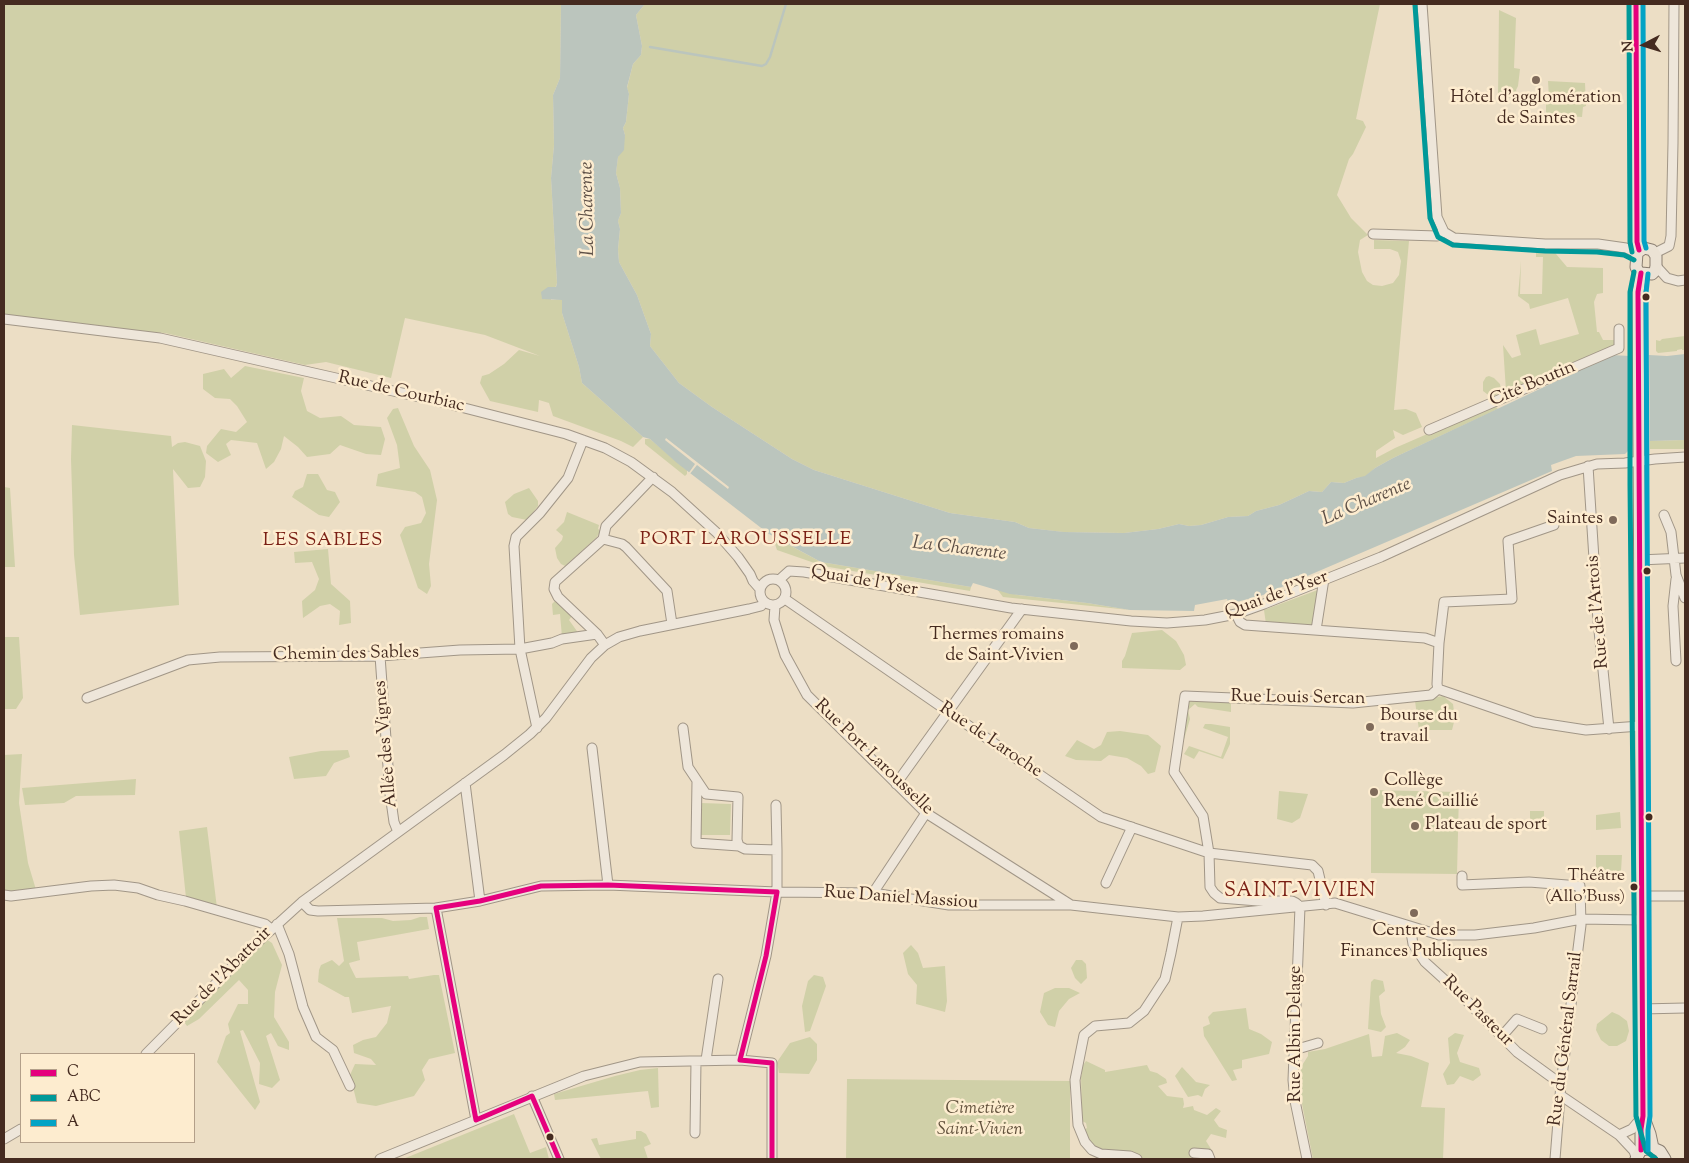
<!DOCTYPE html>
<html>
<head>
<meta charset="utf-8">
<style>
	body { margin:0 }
	#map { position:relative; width:1689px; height:1163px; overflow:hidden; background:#ecdec5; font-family:"Sorts Mill Goudy",serif }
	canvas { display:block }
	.frame { position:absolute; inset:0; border:5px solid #452b20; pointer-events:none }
	.legend { position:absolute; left:20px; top:1053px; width:175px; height:90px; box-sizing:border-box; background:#fdeccf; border:1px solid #b39f89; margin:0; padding:6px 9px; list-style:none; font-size:15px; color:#452b20 }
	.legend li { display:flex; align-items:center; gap:10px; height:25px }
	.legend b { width:25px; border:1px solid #b39f89 }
	.north { position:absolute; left:1619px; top:20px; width:50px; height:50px; -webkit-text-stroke:4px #fdeccf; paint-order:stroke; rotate:265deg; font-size:14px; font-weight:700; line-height:20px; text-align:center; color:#452b20 }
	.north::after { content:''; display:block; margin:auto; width:18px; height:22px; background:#452b20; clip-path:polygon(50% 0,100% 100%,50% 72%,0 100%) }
</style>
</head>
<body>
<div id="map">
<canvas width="1689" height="1163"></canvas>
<div class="frame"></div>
<ul class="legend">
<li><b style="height:6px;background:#e5007d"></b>C</li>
<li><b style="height:6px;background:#099"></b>ABC</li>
<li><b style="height:6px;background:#03a3c5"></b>A</li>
</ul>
<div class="north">N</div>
</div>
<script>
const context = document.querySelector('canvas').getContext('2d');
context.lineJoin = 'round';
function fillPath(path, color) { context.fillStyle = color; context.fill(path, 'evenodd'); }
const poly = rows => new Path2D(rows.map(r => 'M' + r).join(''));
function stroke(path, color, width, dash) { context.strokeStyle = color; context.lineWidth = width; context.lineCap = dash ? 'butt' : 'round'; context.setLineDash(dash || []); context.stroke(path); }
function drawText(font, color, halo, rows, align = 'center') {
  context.font = font + ' "Sorts Mill Goudy",serif'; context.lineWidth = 5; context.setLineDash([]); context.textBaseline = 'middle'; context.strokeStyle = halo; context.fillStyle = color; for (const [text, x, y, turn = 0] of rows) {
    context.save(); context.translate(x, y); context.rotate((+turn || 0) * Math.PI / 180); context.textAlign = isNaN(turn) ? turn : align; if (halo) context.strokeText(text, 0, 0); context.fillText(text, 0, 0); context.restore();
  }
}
fillPath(poly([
	[4,4,561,4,560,78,553,95,554,145,551,178,557,283,551,300,562,299,562,313,579,367,582,383,643,437,633,447,621,441,553,416,549,403,539,400,538,412,490,401,480,383,482,376,489,374,504,364,519,350,540,356,485,335,405,318,391,378,326,362,305,365,165,333,31,323,4,319],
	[645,4,1380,4,1356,119,1363,121,1366,127,1353,154,1349,159,1337,195,1351,218,1368,235,1360,240,1358,252,1362,272,1367,281,1373,285,1382,286,1393,283,1399,275,1401,261,1398,252,1390,249,1374,249,1374,240,1409,241,1394,410,1406,409,1416,413,1422,427,1403,435,1393,430,1395,438,1376,451,1376,458,1395,448,1494,405,1498,409,1393,458,1375,468,1365,477,1356,478,1344,483,1331,482,1322,492,1309,491,1279,505,1256,511,1248,516,1228,517,1201,525,1189,526,1179,524,1158,529,1124,533,1063,532,1029,528,1015,522,950,513,814,470,792,459,712,407,679,383,650,346,651,334,637,295,619,262,618,249,620,229,618,221,621,213,620,188,616,173,618,157,625,135,623,128,626,122,629,94,627,88,633,64,641,55,642,46,636,15],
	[1499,10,1516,18,1514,68,1520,69,1518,86,1516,90,1519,98,1498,97],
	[1548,81,1585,83,1586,106,1583,107,1582,117,1546,115,1546,101,1542,99,1547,99,1549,98],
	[1536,248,1551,248,1567,267,1603,268,1603,293,1597,294,1594,302,1597,332,1599,332,1603,340,1614,340,1614,345,1555,370,1514,390,1506,391,1503,345,1512,358,1521,355,1516,335,1536,329,1540,345,1579,334,1568,298,1530,309,1529,304,1518,296,1521,261,1520,294,1542,294,1543,257,1536,257],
	[1685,336,1685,350,1682,350,1682,349,1677,350,1677,351,1658,353,1656,351,1656,340,1660,341,1662,339],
	[245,366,304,378,301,391,307,411,320,418,341,416,354,425,381,427,385,439,381,455,366,454,340,445,330,454,307,457,298,447,284,436,281,449,274,462,266,469,257,443,231,440,226,444,231,455,218,462,206,453,207,446,221,429,236,432,247,422,237,406,230,399,215,398,203,389,203,374,224,369,231,378],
	[1489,376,1494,378,1500,384,1501,390,1500,393,1491,397,1483,391,1483,382,1486,377],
	[398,408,414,446,430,470,437,500,429,564,431,586,427,594,418,588,400,535,405,527,421,523,426,513,422,497,415,492,376,486,378,474,400,468,397,445,387,418,393,409],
	[72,425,171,436,172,447,178,443,185,442,200,446,206,461,205,477,200,487,188,488,173,469,179,605,80,615,74,555,71,459],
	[645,439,650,439,687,470,687,474,685,476,645,444],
	[1685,440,1685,449,1650,449,1650,441],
	[307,474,318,474,327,490,335,492,340,502,329,517,319,515,292,497,295,491,303,487],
	[4,487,10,488,15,567,4,567],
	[529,488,538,501,538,506,527,520,512,517,508,514,505,502,514,494],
	[567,512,599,525,598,529,601,531,596,538,565,566,561,564,557,558,555,548,562,540,563,536,556,530,564,522],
	[776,538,821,562,971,587,970,591,823,566,777,550,774,541],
	[328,549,331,584,350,601,351,623,339,625,340,611,330,604,320,606,303,618,302,601,315,590,319,579,312,562,295,563,294,552],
	[1323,588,1316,630,1266,624,1264,610],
	[997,589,1018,595,1087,603,1130,610,1003,597],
	[556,600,572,616,569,620,579,634,562,637,560,614,553,615,552,604],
	[1162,630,1176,641,1184,655,1186,665,1180,670,1122,668,1122,661,1125,656,1132,633],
	[4,637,19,637,23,698,16,709,4,709],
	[1443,696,1453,704,1455,718,1452,730,1419,730,1415,701],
	[1188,701,1231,703,1231,712,1198,707,1195,704,1188,710,1190,719,1180,753],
	[1205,724,1211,724,1230,727,1230,744,1223,759,1199,751,1194,759,1184,754,1189,746,1221,757,1228,737,1203,728],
	[1120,731,1148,735,1161,746,1155,772,1148,774,1141,766,1127,758,1109,755,1101,761,1076,760,1065,756,1077,740,1094,749,1101,745,1107,732],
	[348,750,350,757,334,763,326,776,294,779,289,757,321,751],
	[22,754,19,803,28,863,37,893,4,895,4,755],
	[136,779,135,795,76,796,64,803,25,805,22,788],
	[1371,790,1459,792,1457,874,1371,873],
	[1279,791,1308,794,1300,818,1292,823,1277,819],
	[701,803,731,804,730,835,701,835],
	[1530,811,1544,811,1544,829,1530,829],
	[1620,812,1621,828,1596,830,1596,815],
	[207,827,217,908,186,898,179,831],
	[1596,855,1622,855,1621,871,1596,872],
	[420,917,427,917,429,929,357,942,360,960,349,963,350,966,356,978,408,976,409,979,434,975,439,975,455,1053,429,1059,422,1070,425,1080,414,1096,376,1106,357,1103,350,1075,355,1064,376,1065,371,1059,354,1053,353,1045,363,1040,376,1037,387,1023,391,1006,352,1013,349,997,345,997,318,982,319,970,321,965,332,960,339,966,344,961,337,918,382,918,393,921,411,920],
	[266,939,272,943,282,965,275,992,274,1017,289,1042,289,1050,278,1046,271,1033,266,1036,280,1080,272,1088,259,1084,260,1063,243,1030,240,1031,260,1102,255,1110,217,1062,226,1036,230,1033,228,1024,238,1004,248,1004,248,990,239,980,199,1019,187,1026,182,1019],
	[911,945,918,953,923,968,945,966,947,1001,945,1012,916,1004,917,985,908,974,903,953],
	[1076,960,1082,960,1086,964,1087,978,1081,984,1075,978,1071,968],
	[814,975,823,977,826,986,810,1031,805,1032,802,1006,808,981],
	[1374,979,1383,981,1385,991,1379,996,1381,1014,1386,1027,1381,1032,1368,1029,1371,982],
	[1055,988,1069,988,1080,993,1069,999,1059,1011,1055,1027,1048,1025,1040,1012,1044,993],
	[1246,1008,1249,1029,1261,1034,1272,1042,1269,1054,1242,1060,1242,1068,1233,1070,1237,1080,1232,1081,1204,1036,1203,1027,1210,1024,1208,1017,1213,1012],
	[1612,1012,1619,1015,1627,1021,1629,1031,1626,1041,1617,1046,1609,1046,1601,1040,1596,1030,1597,1024],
	[1397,1033,1410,1040,1405,1047,1396,1053,1411,1056,1429,1063,1421,1107,1445,1108,1443,1159,1313,1159,1300,1094,1301,1067,1308,1056,1308,1052,1325,1049,1369,1034,1372,1057,1382,1056,1385,1036],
	[1455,1033,1464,1035,1457,1053,1460,1062,1479,1068,1481,1075,1473,1081,1460,1076,1454,1084,1447,1085,1443,1074,1450,1063,1448,1038],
	[810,1037,817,1044,817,1060,809,1074,779,1073,777,1062,790,1043],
	[1086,1061,1105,1070,1105,1072,1147,1065,1150,1071,1157,1073,1166,1079,1167,1083,1158,1086,1167,1096,1183,1098,1184,1104,1183,1108,1193,1106,1194,1110,1207,1115,1216,1108,1221,1111,1214,1120,1219,1127,1227,1130,1226,1138,1211,1134,1206,1141,1211,1149,1201,1149,1191,1155,1191,1159,1139,1159,1098,1150,1088,1141,1084,1130,1087,1128,1086,1123,1082,1121,1081,1076,1082,1075,1081,1068],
	[1182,1067,1196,1082,1210,1085,1205,1089,1202,1097,1198,1095,1188,1097,1175,1076],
	[658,1068,659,1107,651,1108,648,1091,555,1100,554,1094,615,1076,640,1070],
	[847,1079,1070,1081,1070,1159,846,1159],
	[514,1114,530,1153,546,1147,549,1159,403,1159],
	[636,1131,641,1131,646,1134,651,1144,644,1147,648,1159,601,1159,591,1139,597,1138,599,1145,636,1139]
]), '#d0d0a8');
fillPath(poly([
	[561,4,645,4,636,15,642,46,641,55,633,64,627,87,629,94,626,122,623,128,625,135,624,150,618,157,616,173,620,188,621,213,618,221,620,229,618,249,619,262,637,295,651,334,650,346,679,383,712,407,792,459,814,470,950,513,1015,522,1029,528,1064,532,1124,533,1158,529,1179,524,1189,526,1201,525,1228,517,1248,516,1256,511,1279,505,1309,491,1322,492,1331,482,1344,483,1356,478,1365,476,1375,468,1393,458,1612,355,1647,357,1649,355,1667,356,1685,354,1685,440,1650,441,1650,449,1630,449,1625,454,1576,456,1551,465,1552,471,1263,595,1229,604,1227,599,1195,605,1194,611,1130,610,1087,603,1010,594,973,583,971,587,821,562,769,534,677,463,650,439,643,437,582,383,579,367,562,313,562,300,542,299,541,292,548,287,556,287,557,283,551,178,554,145,553,95,560,78]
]), '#bbc5bd');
fillPath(poly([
	[1649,355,1650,449,1630,449,1630,356,1647,357],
	[666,438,729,487,728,489,697,465,689,475,688,474,695,464,665,440]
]), '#ecdec5');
stroke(poly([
	[650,47,762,66,766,64,770,57,786,4]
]), '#bbc5bd', 2.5);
const minor = poly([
	[1422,4,1437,217,1444,232,1454,238,1545,244,1598,244,1626,248,1637,253],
	[1373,234,1437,236,1444,232],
	[1655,253,1669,246,1671,236,1673,143,1674,4],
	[1656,266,1667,278,1678,281,1685,280],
	[4,319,160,338,437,401,566,434,605,448,631,462,672,492,717,533,738,557,750,574,753,581,760,589],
	[1429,430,1619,348,1619,329],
	[1588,466,1598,621,1609,729],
	[1664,515,1671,532,1676,575,1685,598],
	[603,539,622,544,626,547,667,591,672,624],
	[1639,560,1685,558],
	'760 592a13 13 0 1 1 26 0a13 13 0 1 1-26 0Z',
	[1676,579,1673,606,1676,661],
	[779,580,789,571,804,572,1011,608,1131,621,1167,623,1205,620,1236,614,1264,604,1381,557,1560,475,1597,464,1625,463,1655,459,1685,457],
	[785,599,1101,817,1209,853,1312,865,1318,871,1326,905],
	[775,606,774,620,785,655,807,695,926,813,1071,905],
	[1236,614,1240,622,1245,625,1425,638,1439,643,1437,684,1438,689,1534,722,1586,730,1640,726],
	[1316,630,1324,579],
	[1439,643,1444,602,1512,599,1508,541,1554,525],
	[605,645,597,634,558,597,554,589,555,582,603,539,606,526,653,477],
	[380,656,390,794,394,822,398,832],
	[87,698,188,660,220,657,380,656,460,650,520,649,552,643,562,639,597,634],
	[537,728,520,649,514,546,516,537,540,513,568,478,583,440],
	[683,728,688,767,706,794,738,797,737,840,739,846],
	[592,748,608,885],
	[697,781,696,843,739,846,745,849,777,850,777,892,766,956,740,1060],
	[465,783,480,901],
	[896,784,1022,609],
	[776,805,777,850],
	[1462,876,1462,885,1529,882,1580,886,1581,925,1561,1084,1555,1159],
	[1106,883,1132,827],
	[873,893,926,813],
	[4,895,11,896,91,886,114,885,138,888,158,895,185,901,265,924,271,929],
	[1641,896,1685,896],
	[302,902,310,910,318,911,436,908,480,901,541,886,608,885,777,892,873,893,949,905,1071,905,1178,917,1203,916,1335,903,1439,935,1475,935,1534,928,1581,919,1641,920],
	[1300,907,1296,903,1292,901,1258,901,1220,898,1214,893,1210,887,1209,853,1203,816,1174,772,1185,696,1353,703,1431,695,1438,689],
	[1300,907,1293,1080,1295,1101,1307,1159],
	[436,908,476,1120],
	[277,924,289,954,303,1007,316,1037,333,1050,350,1086],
	[1410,926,1413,944,1425,962,1458,992,1517,1052,1561,1084],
	[1641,1009,1685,1008],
	[1502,1036,1517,1019,1542,1029],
	[1294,1050,1318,1043],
	[146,1054,248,951,302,902,504,755,530,734,546,718,591,658,605,645,619,637,640,631,749,609,761,606,764,602],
	[706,1060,718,979],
	[1560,1095,1619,1135,1634,1151,1636,1157],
	[532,1096,559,1159],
	[695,1133,696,1061],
	[1619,1135,1632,1129,1643,1116],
	[4,1139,21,1129],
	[1194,1153,1208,1154,1210,1159],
	[380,1159,584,1076,640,1062,740,1060,772,1063,772,1159],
	[1137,1159,1130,1156,1101,1154,1092,1150,1085,1142,1078,1125,1075,1080,1084,1035,1095,1026,1129,1023,1144,1011,1165,979,1171,953,1178,917]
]);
const major = poly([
	[1636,4,1637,242,1639,250],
	[1644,248,1652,250,1656,256,1656,266,1655,271,1652,274,1641,273,1638,271,1636,267,1637,253,1644,248],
	[1641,273,1638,292,1643,1116,1641,1129,1641,1150],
	[1644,1118,1650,1134,1653,1148],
	[1636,1159,1641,1150,1653,1148,1660,1151,1665,1159]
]);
stroke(minor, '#a19687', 11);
stroke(major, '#8a7e71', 13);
stroke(minor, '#eee6da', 9);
stroke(major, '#ebe2d4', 11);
stroke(poly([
	[1636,4,1637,242,1639,250],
	[1641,273,1638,292,1643,1116,1641,1129,1641,1150],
	[436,908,480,901,541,886,608,885,777,892],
	[436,908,476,1120],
	[740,1060,766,956,777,892],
	[740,1060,772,1063,772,1159],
	[532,1096,559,1159],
	[476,1120,532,1096]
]), '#e5007d', 5);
stroke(poly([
	[1629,4,1630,242,1632,252],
	[1415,5,1430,218,1438,237,1453,245,1545,251,1597,252,1624,255,1634,260],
	[1634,272,1630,292,1630,484,1636,1116,1646,1151,1656,1159]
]), '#099', 5);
stroke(poly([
	[1643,4,1644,241,1646,248],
	[1648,274,1646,293,1650,1116,1648,1130,1648,1150]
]), '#03a3c5', 5);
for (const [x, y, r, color] of [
	[1536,80,5,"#7f6a5a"],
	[1646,297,4.5,"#452b20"],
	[1613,520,5,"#7f6a5a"],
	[1647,571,4.5,"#452b20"],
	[1074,646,5,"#7f6a5a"],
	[1370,727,5,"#7f6a5a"],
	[1374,792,5,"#7f6a5a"],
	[1649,817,4.5,"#452b20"],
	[1415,826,5,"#7f6a5a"],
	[1634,887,4.5,"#452b20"],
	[1414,913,5,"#7f6a5a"],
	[550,1137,4.5,"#452b20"]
]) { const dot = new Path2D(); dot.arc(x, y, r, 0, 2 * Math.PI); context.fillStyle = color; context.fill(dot); stroke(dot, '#fdeccf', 2); }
drawText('17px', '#452b20', '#fdeccf', [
	["Théâtre",1625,877],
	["(Allo'Buss)",1625,898]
], 'right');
drawText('18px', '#452b20', '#fdeccf', [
	["Hôtel d'agglomération",1536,99,"center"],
	["de Saintes",1536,120,"center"],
	["Saintes",1603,520,"right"],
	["Thermes romains",1064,636,"right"],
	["de Saint-Vivien",1064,657,"right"],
	["Bourse du",1380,717],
	["travail",1380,738],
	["Collège",1384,782],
	["René Caillié",1384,803],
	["Plateau de sport",1425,826],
	["Centre des",1414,932,"center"],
	["Finances Publiques",1414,953,"center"]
], 'left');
drawText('18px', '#452b20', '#fdeccf', [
	["Cité Boutin",1533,385,-23],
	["Rue de Courbiac",401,393,13],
	["Quai de l'Yser",864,582,10],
	["Quai de l'Yser",1277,596,-20],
	["Rue de l'Artois",1599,612,-95],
	["Chemin des Sables",346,655,-1],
	["Rue Louis Sercan",1298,699,1],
	["Rue de Laroche",990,741,34],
	["Allée des Vignes",387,744,-95],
	["Rue Port Larousselle",873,758,44],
	["Rue Daniel Massiou",901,899,4],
	["Rue de l'Abattoir",223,977,-45],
	["Rue Pasteur",1477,1012,45],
	["Rue Albin Delage",1297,1034,-90],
	["Rue du Général Sarrail",1567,1039,-83]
]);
drawText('italic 18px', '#62513c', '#fdeccf', [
	["Cimetière",980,1110],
	["Saint-Vivien",980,1131]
]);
drawText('italic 19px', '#5d4f46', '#fdeccf', [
	["La Charente",589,209,-91],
	["La Charente",1367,503,-23],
	["La Charente",959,550,7]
]);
context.letterSpacing = '1px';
drawText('19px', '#7a1f14', '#fdeccf', [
	["PORT LAROUSSELLE",746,541],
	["LES SABLES",323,542]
]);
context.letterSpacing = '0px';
context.letterSpacing = '1px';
drawText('20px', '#7a1f14', '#fdeccf', [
	["SAINT-VIVIEN",1300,893]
]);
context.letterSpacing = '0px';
</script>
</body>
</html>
